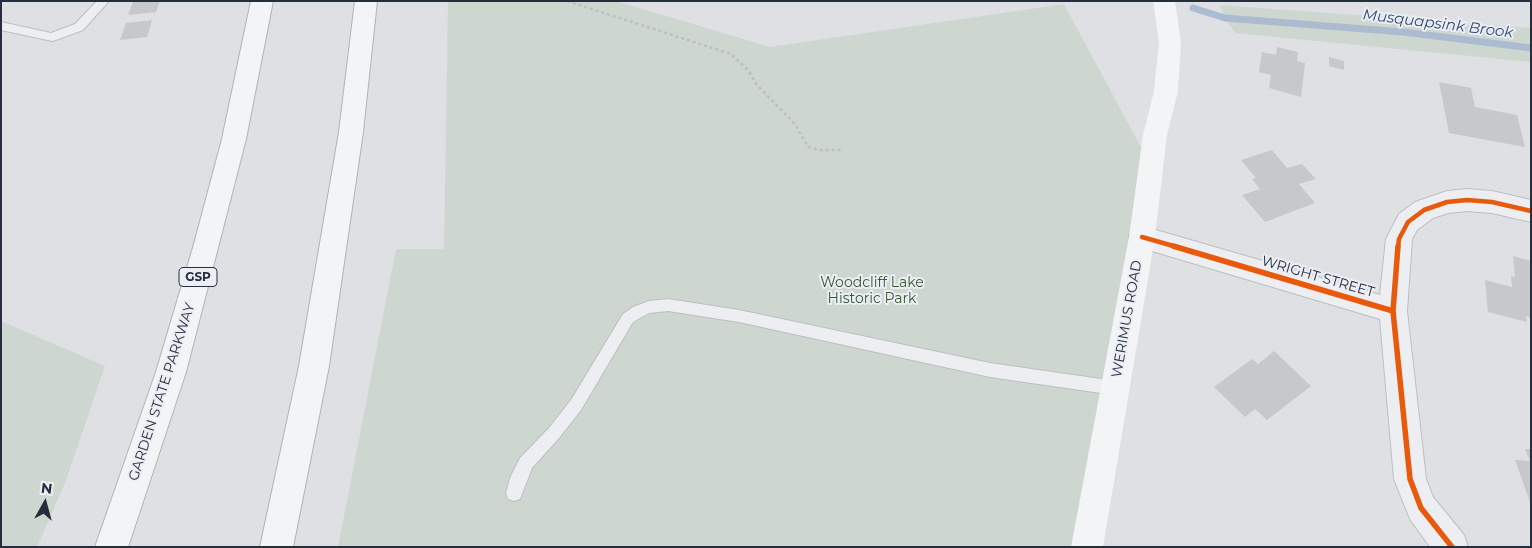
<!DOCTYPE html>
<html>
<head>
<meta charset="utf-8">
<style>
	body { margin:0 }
	#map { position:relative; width:1532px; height:548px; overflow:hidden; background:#dee0e4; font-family:Montserrat,sans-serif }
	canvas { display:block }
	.frame { position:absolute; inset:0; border:2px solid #262d3c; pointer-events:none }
	.north { position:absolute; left:20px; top:478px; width:50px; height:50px; -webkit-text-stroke:4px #ebeef4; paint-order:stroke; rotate:7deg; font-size:14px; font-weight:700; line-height:20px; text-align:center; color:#262d3c }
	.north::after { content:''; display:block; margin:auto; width:18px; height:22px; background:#262d3c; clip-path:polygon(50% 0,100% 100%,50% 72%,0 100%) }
</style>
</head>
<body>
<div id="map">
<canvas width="1532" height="548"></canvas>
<div class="frame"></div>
<div class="north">N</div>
</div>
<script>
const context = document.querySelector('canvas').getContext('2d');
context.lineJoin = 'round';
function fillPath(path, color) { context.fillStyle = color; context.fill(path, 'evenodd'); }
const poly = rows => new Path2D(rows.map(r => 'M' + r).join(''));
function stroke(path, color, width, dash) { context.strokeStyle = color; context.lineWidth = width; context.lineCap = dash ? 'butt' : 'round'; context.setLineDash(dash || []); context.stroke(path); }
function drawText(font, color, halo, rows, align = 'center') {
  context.font = font + ' Montserrat,sans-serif'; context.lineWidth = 4; context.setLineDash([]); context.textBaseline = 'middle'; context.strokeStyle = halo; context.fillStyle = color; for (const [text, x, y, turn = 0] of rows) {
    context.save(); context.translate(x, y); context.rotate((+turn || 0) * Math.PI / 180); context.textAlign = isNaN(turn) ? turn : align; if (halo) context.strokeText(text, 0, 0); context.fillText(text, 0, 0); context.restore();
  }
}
fillPath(poly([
	[448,1,616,1,770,47,1064,4,1151,166,1087,547,338,547,396,249,444,249],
	[1220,5,1531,28,1531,62,1235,33,1225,18],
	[1,321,105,366,65,483,37,547,1,547]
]), '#ced7cf');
stroke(poly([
	[1193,8,1225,18,1403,32,1531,48]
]), '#acbcd0', 7);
fillPath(poly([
	[133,1,160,1,156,12,128,15],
	[152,20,147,37,120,40,126,23],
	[1277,47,1298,52,1297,61,1305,63,1301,97,1269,88,1271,75,1259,72,1262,52,1276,55],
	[1329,57,1344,61,1344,70,1329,66],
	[1439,82,1471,88,1475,107,1517,115,1525,147,1449,133],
	[1272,150,1287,168,1302,164,1316,179,1299,184,1315,203,1265,222,1242,195,1260,189,1252,179,1256,178,1241,160],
	[1513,256,1531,261,1531,318,1526,316,1527,322,1488,312,1485,280,1512,287,1511,276,1515,277],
	[1274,351,1311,386,1267,420,1255,409,1245,417,1214,387,1252,359,1258,364],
	[1525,449,1531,449,1530,502,1515,460,1530,461]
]), '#c6c8cc');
const service = poly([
	[97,1,109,1,83,30,56,40,52,41,1,30,1,22,51,33,75,24,97,1],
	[668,299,739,310,990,363,1115,381,1120,383,1122,388,1120,393,1115,395,990,377,739,322,668,311,649,313,633,322,581,410,559,438,532,468,520,499,514,501,508,499,506,493,510,478,520,458,549,428,571,400,623,314,633,307,649,301,668,299]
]);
const minor = poly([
	[1467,189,1492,191,1531,200,1531,222,1492,213,1467,211,1448,213,1433,218,1417,230,1412,239,1407,311,1426,479,1433,497,1464,535,1468,547,1430,547,1410,519,1394,479,1380,319,1142,248,1133,245,1129,237,1133,229,1142,226,1380,295,1386,239,1399,214,1415,202,1447,191,1467,189]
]);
const motorway = poly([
	[251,1,273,1,246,139,186,372,128,547,95,547,156,372,194,244,222,139,251,1],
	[355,1,377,1,363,132,329,366,293,547,260,547,299,366,339,132,355,1]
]);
stroke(service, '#bdbec2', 2);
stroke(minor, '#bdbec2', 2);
stroke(motorway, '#b0b3b9', 2);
stroke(poly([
	[567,1,731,54,748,70,757,85,795,124,808,147,819,150,843,150]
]), '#bdbec4', 2.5, [3, 3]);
fillPath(service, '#edeef1');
fillPath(minor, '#edeef1');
fillPath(poly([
	[1153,1,1175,1,1181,42,1178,91,1167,135,1155,237,1103,547,1071,547,1129,237,1143,135,1154,91,1159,42,1153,1]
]), '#f2f4f5');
fillPath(motorway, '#f2f4f5');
stroke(poly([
	[1142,237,1177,247],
	[1398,247,1399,239,1408,222,1424,210,1447,202,1467,200,1492,202,1531,211]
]), '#e8590c', 4.5);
stroke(poly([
	[1173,246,1393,311],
	[1398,246,1393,311,1410,479,1421,508,1452,547]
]), '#e8590c', 5.5);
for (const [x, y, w] of [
	[198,277,38]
]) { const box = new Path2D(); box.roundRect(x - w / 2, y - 9.5, w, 19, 4); context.fillStyle = '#ebeef4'; context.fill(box); stroke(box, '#262d3c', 1); }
drawText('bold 12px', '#262d3c', null, [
	["GSP",198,277]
]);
drawText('14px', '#262d3c', '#ebeef4', [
	["WRIGHT STREET",1318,277,16],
	["WERIMUS ROAD",1127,319,-80],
	["GARDEN STATE PARKWAY",162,392,-72]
]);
drawText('14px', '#385833', '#ebeef4', [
	["Woodcliff Lake",872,283],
	["Historic Park",872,299]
]);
drawText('italic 15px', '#304a70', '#ebeef4', [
	["Musquapsink Brook",1438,24,7]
]);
</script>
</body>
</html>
